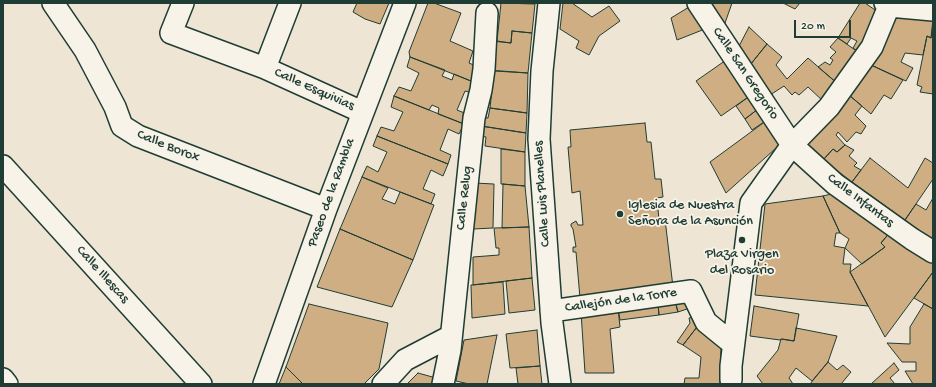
<!DOCTYPE html>
<html>
<head>
<meta charset="utf-8">
<style>
	body { margin:0 }
	#map { position:relative; width:936px; height:387px; overflow:hidden; background:#efe5d4; font-family:"Gochi Hand",sans-serif }
	canvas { display:block }
	.frame { position:absolute; inset:0; border:4px solid #1f3d34; pointer-events:none }
	.scale { position:absolute; left:794px; top:20px; width:57px; height:18px; box-sizing:border-box; border:2px solid #1f3d34; border-top:0; padding-left:5px; font-size:12px; line-height:14px; white-space:nowrap; color:#1f3d34; -webkit-text-stroke:3px #f7f3e8; paint-order:stroke }
</style>
</head>
<body>
<div id="map">
<canvas width="936" height="387"></canvas>
<div class="frame"></div>
<div class="scale">20 m</div>
</div>
<script>
const context = document.querySelector('canvas').getContext('2d');
context.lineJoin = 'round';
function fillPath(path, color) { context.fillStyle = color; context.fill(path, 'evenodd'); }
const poly = rows => new Path2D(rows.map(r => 'M' + r).join(''));
function stroke(path, color, width, dash) { context.strokeStyle = color; context.lineWidth = width; context.lineCap = dash ? 'butt' : 'round'; context.setLineDash(dash || []); context.stroke(path); }
function drawText(font, color, halo, rows, align = 'center') {
  context.font = font + ' "Gochi Hand",sans-serif'; context.lineWidth = 3.5; context.setLineDash([]); context.textBaseline = 'middle'; context.strokeStyle = halo; context.fillStyle = color; for (const [text, x, y, turn = 0] of rows) {
    context.save(); context.translate(x, y); context.rotate((+turn || 0) * Math.PI / 180); context.textAlign = isNaN(turn) ? turn : align; if (halo) context.strokeText(text, 0, 0); context.fillText(text, 0, 0); context.restore();
  }
}
const building = poly([
	[357,3,389,3,380,24,365,19,353,12,357,3],
	[428,3,434,3,461,13,450,41,473,51,469,63,476,66,471,81,410,57,409,52,428,3],
	[501,3,535,4,532,33,512,31,511,43,497,41,501,3],
	[563,3,572,3,592,17,609,6,620,21,599,36,589,55,576,48,579,41,560,29,563,3],
	[708,3,732,3,724,26,708,3],
	[783,3,800,3,795,9,783,3],
	[860,3,865,3,878,12,861,54,853,48,857,41,851,38,847,44,838,38,860,3],
	[694,4,710,27,677,40,671,18,694,4],
	[896,15,933,19,931,38,927,36,923,55,905,53,901,62,913,68,906,81,871,65,896,15],
	[933,24,933,94,920,92,922,87,917,85,927,36,931,38,933,24],
	[749,27,767,44,750,65,738,48,749,27],
	[512,31,532,33,528,73,488,70,492,41,511,43,512,31],
	[838,38,861,54,838,84,818,67,825,62,830,65,833,60,830,58,836,52,830,47,838,38],
	[767,44,782,57,776,65,787,79,808,58,838,84,823,101,808,87,799,95,795,92,792,95,784,86,770,95,750,65,767,44],
	[410,57,445,70,442,76,452,80,454,74,478,84,472,93,465,91,457,110,467,114,464,124,438,114,439,108,432,105,429,110,394,96,399,87,411,91,419,73,407,67,410,57],
	[729,58,754,93,721,116,696,81,729,58],
	[871,65,903,80,891,99,884,95,871,114,849,95,871,65],
	[494,71,528,73,527,113,490,108,494,71],
	[754,93,762,106,745,119,736,106,754,93],
	[849,95,862,106,855,115,866,126,861,134,856,132,847,142,838,132,836,135,845,145,837,152,833,149,823,160,805,146,849,95],
	[394,96,464,124,459,134,448,129,440,150,451,155,448,164,377,136,381,127,394,131,403,112,391,107,394,96],
	[762,106,770,118,752,130,745,119,762,106],
	[490,108,527,113,526,133,481,126,482,117,488,118,490,108],
	[770,118,785,140,726,193,710,162,770,118],
	[645,123,647,142,651,142,655,179,661,179,663,197,657,198,659,220,665,219,673,287,580,298,576,252,573,252,573,247,576,247,573,229,571,226,571,224,576,221,578,225,583,225,580,191,572,193,568,147,571,147,570,130,645,123],
	[481,126,526,133,525,152,485,146,486,137,480,136,481,126],
	[377,136,448,164,443,176,431,170,423,189,435,194,431,204,362,177,367,166,378,172,387,152,373,146,377,136],
	[845,145,854,150,849,156,857,163,854,166,861,170,852,182,823,160,833,149,837,152,845,145],
	[501,149,525,152,525,186,501,184,501,149],
	[870,158,908,188,925,158,933,163,933,179,905,220,852,182,870,158],
	[362,177,388,188,382,199,395,204,400,192,434,205,413,260,340,229,362,177],
	[474,183,494,184,493,228,473,229,474,183],
	[503,184,525,186,529,227,502,228,503,184],
	[840,192,891,231,881,243,885,247,862,264,845,248,849,239,840,233,823,196,840,192],
	[823,196,840,233,836,233,834,246,845,248,843,264,851,264,850,272,868,306,755,295,765,204,823,196],
	[933,198,933,236,931,239,905,220,916,204,926,210,933,198],
	[529,227,532,278,473,285,473,257,499,255,499,248,496,248,494,228,529,227],
	[340,229,413,260,392,307,317,287,340,229],
	[891,231,933,261,933,272,885,337,850,272,885,247,881,243,891,231],
	[933,272,933,309,914,298,933,272],
	[532,278,535,310,509,313,506,281,532,278],
	[503,282,505,314,472,318,471,285,503,282],
	[687,300,690,308,678,312,675,301,687,300],
	[675,301,678,312,659,315,658,304,675,301],
	[309,304,388,323,379,369,364,384,303,384,286,367,309,304],
	[658,304,659,315,620,320,618,308,658,304],
	[924,304,933,309,933,384,913,384,905,371,916,371,916,362,902,362,887,343,910,344,910,327,924,304],
	[754,306,799,314,794,341,782,339,780,340,750,336,754,306],
	[618,308,620,327,610,329,614,373,585,373,581,312,618,308],
	[693,317,697,327,683,345,677,342,690,323,689,318,693,317],
	[697,327,721,346,720,384,684,384,685,378,699,378,701,357,683,345,697,327],
	[796,328,837,336,828,362,812,381,796,368,789,378,793,384,763,384,757,376,778,350,781,339,794,341,796,328],
	[537,330,540,366,510,368,506,334,537,330],
	[497,335,487,384,469,384,456,381,464,340,497,335],
	[828,362,837,370,843,365,851,372,841,384,810,384,828,362],
	[894,363,899,370,890,378,895,384,871,384,894,363],
	[540,366,542,384,518,384,516,368,540,366],
	[286,367,303,384,279,384,286,367],
	[418,373,436,378,435,384,407,384,418,373]
]);
fillPath(building, '#ceae82');
stroke(building, '#1f3d34', 1);
const minor = poly([
	[53,3,85,50,115,107,122,126,138,136,326,209],
	[183,3,171,33,265,68],
	[290,3,265,68,362,112],
	[549,3,542,71,539,139,552,323,560,384],
	[698,3,792,145,835,184,912,239,933,252],
	[885,3,889,6,933,10],
	[3,166,201,384],
	[551,311,691,291,706,322,733,344],
	[3,379,7,384],
	[731,380,731,366,751,203,792,145,829,107,872,47,889,6],
	[264,384,326,209,405,3],
	[383,384,405,360,451,336],
	[443,384,450,350,474,118,481,90,484,69,487,13]
]);
stroke(minor, '#1f3d34', 24);
stroke(minor, '#f7f3e8', 21);
for (const [x, y, r, color] of [
	[620,214,4,"#1f3d34"],
	[742,240,4,"#1f3d34"]
]) { const dot = new Path2D(); dot.arc(x, y, r, 0, 2 * Math.PI); context.fillStyle = color; context.fill(dot); stroke(dot, '#f7f3e8', 1.5); }
drawText('14px', '#1f3d34', '#f7f3e8', [
	["Calle San Gregorio",745,74,56],
	["Calle Esquivias",314,90,24],
	["Calle Borox",168,147,22],
	["Paseo de la Rambla",332,193,-70],
	["Calle Luis Planelles",543,194,-94],
	["Calle Relug",465,198,-84],
	["Calle Infantas",860,201,37],
	["Calle Illescas",102,275,48],
	["Callejón de la Torre",621,301,-8]
]);
drawText('14px', '#1f3d34', '#f7f3e8', [
	["Iglesia de Nuestra",628,206],
	["Señora de la Asunción",628,222],
	["Plaza Virgen",742,255,"center"],
	["del Rosario",742,271,"center"]
], 'left');
</script>
</body>
</html>
